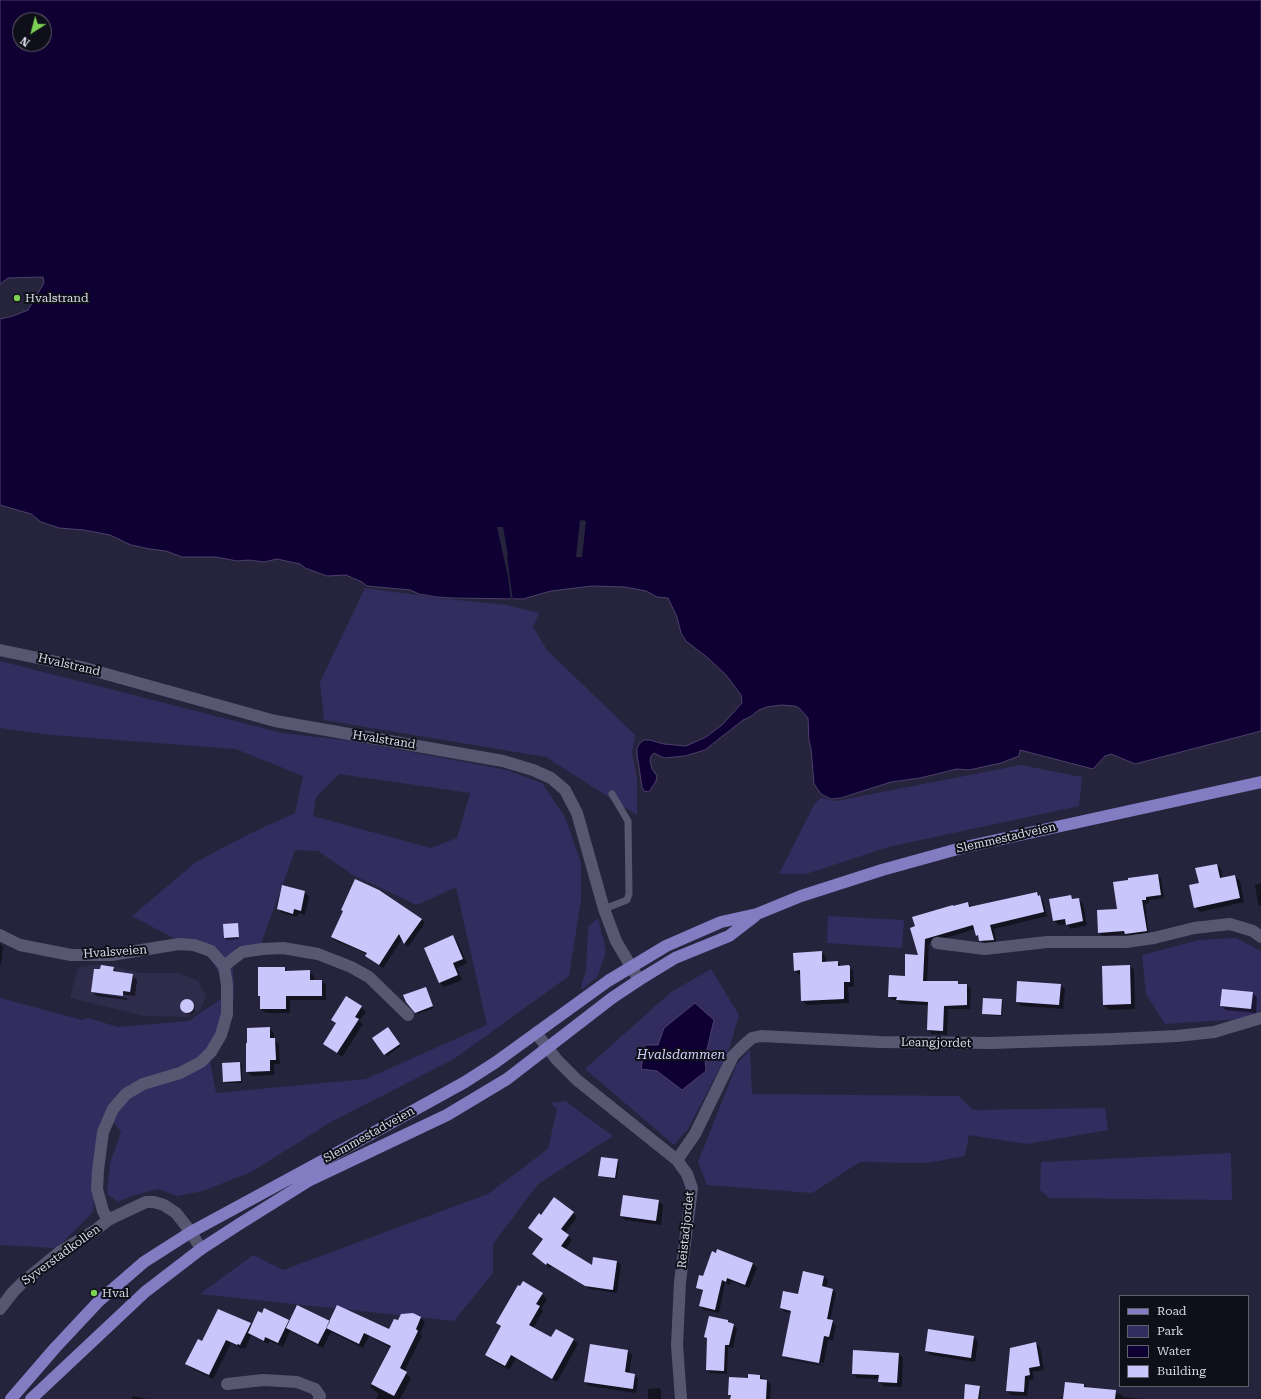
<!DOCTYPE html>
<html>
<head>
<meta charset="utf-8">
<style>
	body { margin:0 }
	#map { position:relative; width:1261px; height:1399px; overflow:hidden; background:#26243c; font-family:"Roboto Serif",serif }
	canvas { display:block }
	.legend { position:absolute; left:1119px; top:1295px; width:130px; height:92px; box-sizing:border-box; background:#0f0f19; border:1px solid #61606d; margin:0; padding:5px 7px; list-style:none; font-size:12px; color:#dbdaea }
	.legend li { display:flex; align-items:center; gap:8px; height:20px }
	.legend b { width:20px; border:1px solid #61606d }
	.north { position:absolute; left:12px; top:12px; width:40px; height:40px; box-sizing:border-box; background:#0f0f19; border:1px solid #61606d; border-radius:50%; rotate:216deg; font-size:11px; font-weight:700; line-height:16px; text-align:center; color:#dbdaea }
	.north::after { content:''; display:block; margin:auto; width:14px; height:18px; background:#7cd154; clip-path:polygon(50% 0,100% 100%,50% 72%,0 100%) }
</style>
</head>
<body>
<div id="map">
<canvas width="1261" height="1399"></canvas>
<ul class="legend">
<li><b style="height:5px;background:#827cc2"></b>Road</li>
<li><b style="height:11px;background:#332c5f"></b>Park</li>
<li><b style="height:11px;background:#0e0033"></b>Water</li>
<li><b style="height:11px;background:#c9c6fc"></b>Building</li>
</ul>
<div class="north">N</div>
</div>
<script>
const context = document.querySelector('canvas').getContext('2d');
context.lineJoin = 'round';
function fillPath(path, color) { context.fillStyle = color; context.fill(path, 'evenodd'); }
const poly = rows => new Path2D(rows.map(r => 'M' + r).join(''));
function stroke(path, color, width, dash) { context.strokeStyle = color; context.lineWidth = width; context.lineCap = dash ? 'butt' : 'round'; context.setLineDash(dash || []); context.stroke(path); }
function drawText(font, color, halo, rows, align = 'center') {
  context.font = font + ' "Roboto Serif",serif'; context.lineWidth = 4; context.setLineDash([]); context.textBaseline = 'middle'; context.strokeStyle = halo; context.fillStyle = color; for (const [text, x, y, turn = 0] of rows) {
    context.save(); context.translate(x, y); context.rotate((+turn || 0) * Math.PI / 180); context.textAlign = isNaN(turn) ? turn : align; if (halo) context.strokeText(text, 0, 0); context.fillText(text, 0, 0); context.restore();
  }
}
fillPath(poly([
	[104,964,140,973,179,973,198,981,206,996,200,1010,187,1017,145,1016,70,998,78,967]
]), '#2f2c4b');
fillPath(poly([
	[365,588,438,598,506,605,539,613,533,627,547,650,635,735,632,753,637,779,637,815,546,757,324,720,320,682],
	[0,661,282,733,353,741,507,770,542,783,565,817,581,864,581,900,569,976,454,1059,331,1122,253,1171,203,1191,177,1196,158,1189,132,1196,118,1202,107,1194,110,1163,121,1132,106,1112,93,1212,57,1248,0,1245,0,998,82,1020,88,1018,118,1027,189,1021,222,998,222,977,209,957,132,916,196,862,249,834,295,813,303,776,236,749,52,735,0,728],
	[339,774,470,793,457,838,431,848,313,816,316,797],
	[295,850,318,851,353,875,417,905,456,887,487,1025,366,1079,216,1093,210,1061,232,1014,234,992,233,966,236,947,261,944],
	[1021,765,1082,777,1079,806,888,847,806,874,779,874,815,803,821,798,836,801],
	[828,916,904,920,902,948,827,943],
	[598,918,606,951,598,976,582,990,581,986,586,971,588,927],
	[1236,938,1261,951,1261,1011,1241,1019,1165,1024,1146,994,1142,955,1199,940],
	[711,969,739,1015,728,1053,688,1129,674,1145,585,1069,671,992],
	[750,1049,752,1094,959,1096,973,1110,1105,1108,1108,1130,1027,1144,969,1135,965,1156,928,1163,860,1162,812,1193,707,1185,698,1162,737,1064],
	[565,1101,613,1136,538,1184,493,1244,493,1273,454,1321,200,1294,253,1255,283,1270,488,1194,548,1149,557,1109,551,1103],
	[1231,1153,1232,1200,1049,1198,1040,1190,1041,1162]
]), '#332c5f');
const water = poly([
	[0,0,1261,0,1261,731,1135,764,1111,754,1105,756,1093,769,1020,750,1019,756,1001,763,969,770,957,769,920,778,891,782,841,798,831,799,821,794,814,784,811,749,809,741,808,718,799,708,795,706,781,705,767,707,759,710,750,717,743,720,705,750,685,756,664,758,654,753,651,756,650,761,652,769,657,776,656,781,649,792,644,791,642,787,637,754,637,748,640,743,644,740,650,740,664,744,686,746,706,737,722,725,742,703,741,695,726,675,708,658,686,641,681,633,677,617,668,598,657,597,646,591,625,587,592,586,551,591,523,599,452,598,437,597,419,594,410,590,367,586,362,582,346,575,327,576,305,568,300,564,277,559,264,562,249,560,237,561,216,557,182,557,166,551,150,549,131,545,110,535,84,530,59,528,41,522,31,514,0,505,0,319,13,316,28,310,44,283,43,277,8,278,0,284,0,0],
	[20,20,44,20,44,44,20,44,20,20],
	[695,1003,714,1020,705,1058,706,1071,682,1090,657,1071,641,1069,645,1045,658,1045,664,1028,695,1003]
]);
fillPath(water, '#0e0033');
stroke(water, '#4c416a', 1);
fillPath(poly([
	[580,520,586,521,582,557,576,557],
	[497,527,503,527,508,555,507,556,513,601,511,601,508,577]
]), '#26243c');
fillPath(poly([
	[1216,865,1221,869,1223,879,1235,876,1240,881,1244,902,1200,912,1195,907,1200,883],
	[1158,875,1161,878,1164,898,1149,900,1149,903,1145,904,1149,934,1129,937,1126,934,1103,936,1099,933,1118,910],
	[1261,883,1261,906,1260,906,1258,904,1255,885],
	[283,887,305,892,309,897,305,915,299,913,297,917,282,913,278,909],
	[1037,893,1043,900,1047,916,994,929,997,944,984,944,977,935,975,929,929,943,927,982,957,982,960,985,967,985,971,989,970,1009,948,1009,947,1035,932,1034,928,1030,929,1005,901,1004,898,1001,893,1000,889,996,906,977,919,956,911,928,968,903,972,907],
	[1070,896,1074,900,1078,899,1083,904,1087,925,1071,929,1067,924,1059,925,1054,921,1050,900],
	[421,919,425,923,408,947,405,944,403,938,383,968,370,959,366,955,367,954,336,941,332,937],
	[237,924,238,939,227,940,225,938,224,925],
	[453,936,457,941,467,963,457,968,462,980,444,987,440,983,425,949],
	[0,944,3,947,1,965,0,964],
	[821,952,826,957,826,963,837,962,842,966,848,966,853,971,854,986,848,987,849,1003,807,1005,802,1000,801,974,799,975,795,970],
	[1130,966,1134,970,1135,1009,1109,1010,1104,1005,1103,967],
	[113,968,118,972,132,975,137,980,135,996,96,991,96,993,127,998,127,1000,96,996,92,991],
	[285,968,288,972,309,972,314,976,314,981,321,981,326,985,326,1000,290,1000,290,1013,266,1013,261,1009,261,997,259,995],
	[1060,985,1065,989,1063,1009,1021,1006,1017,1002],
	[425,988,434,1008,418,1014,407,1002],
	[1253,993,1257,998,1256,1013,1226,1010,1221,1006],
	[347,997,366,1012,359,1021,363,1024,342,1057,324,1044,337,1024,332,1019],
	[1001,1000,1003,1002,1002,1016,985,1015,983,1013],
	[184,1001,189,1001,195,1006,195,1011,192,1014,187,1014,181,1009,181,1004],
	[269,1028,274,1033,274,1040,279,1044,280,1064,274,1064,274,1075,251,1076,247,1071],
	[390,1030,401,1046,387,1056,385,1054],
	[240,1063,242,1065,242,1083,226,1083,224,1081],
	[617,1160,619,1162,617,1179,601,1177,599,1176],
	[659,1201,663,1205,661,1225,625,1220,621,1216],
	[573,1213,577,1217,565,1233,572,1240,565,1250,593,1267,617,1261,621,1265,617,1293,590,1289,552,1266,550,1268,537,1258,544,1240,529,1228,541,1216],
	[718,1250,753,1264,757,1268,749,1288,731,1281,730,1285,725,1283,719,1313,704,1310,700,1306,703,1292,697,1288],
	[824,1277,828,1280,826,1288,832,1290,836,1293,830,1321,836,1325,833,1340,828,1340,824,1363,787,1356,787,1358,823,1365,823,1366,787,1359,784,1356,792,1313,785,1312,781,1308],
	[542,1294,547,1299,541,1309,543,1311,533,1328,552,1339,556,1330,574,1340,578,1344,557,1382,516,1359,509,1370,490,1359,486,1355,502,1328,497,1323],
	[412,1314,421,1318,425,1322,420,1334,422,1336,404,1372,411,1378,400,1399,376,1399,379,1394,370,1387,391,1348,369,1336,363,1348,331,1332,323,1348,290,1331,283,1347,270,1341,268,1344,251,1335,245,1349,242,1347,242,1349,231,1343,213,1379,191,1368,187,1363,202,1342,250,1324,252,1326,288,1321,290,1322,329,1321,389,1330,398,1322],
	[727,1321,737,1328,733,1348,728,1347,727,1374,710,1373,707,1369,708,1339,706,1337],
	[973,1337,978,1341,975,1362,930,1355,926,1351],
	[1036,1343,1040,1347,1044,1370,1032,1372,1034,1379,1029,1380,1027,1396,1011,1395,1007,1391],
	[591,1345,628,1351,632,1355,629,1374,634,1375,638,1379,636,1393,589,1386,585,1382],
	[899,1354,903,1358,902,1387,884,1386,879,1382,880,1379,857,1378,853,1374],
	[760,1376,771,1384,770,1399,731,1399,729,1395,748,1379],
	[1066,1383,1084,1384,1088,1388,1106,1393,1121,1394,1124,1397,1142,1399,1064,1399],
	[979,1387,981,1389,980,1399,965,1399],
	[659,1388,661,1390,661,1399,648,1399,648,1389],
	[133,1396,147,1399,132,1399]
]), '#0007');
fillPath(poly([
	[1217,864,1220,878,1235,875,1240,898,1194,908,1189,885,1199,883,1195,868],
	[1158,874,1161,895,1146,897,1146,900,1142,900,1147,931,1125,934,1124,931,1098,933,1097,910,1117,909,1113,882,1128,880,1128,878],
	[355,879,379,890,422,919,404,944,399,934,379,965,365,956,367,953,331,937,343,911,341,910],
	[282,885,305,891,301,911,294,909,293,914,277,909],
	[1037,892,1038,896,1040,895,1044,912,990,925,994,940,979,941,978,935,976,936,973,925,925,939,923,981,958,981,958,984,967,984,967,1005,944,1006,943,1031,927,1030,928,1002,896,1000,897,997,888,997,889,975,905,976,905,954,918,955,910,928,915,926,912,917,953,905,953,906,968,902,969,907],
	[1071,895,1072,899,1079,898,1083,921,1066,925,1065,919,1053,921,1049,899],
	[238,923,239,937,224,938,223,924],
	[453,935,463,959,453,963,458,975,439,983,424,948],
	[822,951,822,962,838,961,838,966,849,965,850,967,850,982,844,982,844,999,801,1001,800,970,794,971,793,953],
	[101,965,114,967,113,971,133,974,130,992,123,991,123,996,91,992,94,969,100,969],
	[1130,965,1131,1004,1103,1005,1102,966],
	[258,967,285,967,285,971,310,970,310,980,322,980,322,996,286,996,286,1009,260,1009,260,996,258,996],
	[1017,981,1061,984,1059,1005,1016,1002],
	[426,987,433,1006,415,1013,406,1002,403,995],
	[1222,989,1253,992,1251,1009,1220,1006],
	[346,996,362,1006,355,1017,359,1019,337,1053,323,1044,336,1023,331,1020],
	[983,998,1002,999,1001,1015,982,1014],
	'180 1006a7 7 0 1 1 14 0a7 7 0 1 1-14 0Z',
	[270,1027,270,1038,275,1038,276,1060,270,1060,270,1071,246,1072,246,1043,247,1043,247,1028],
	[388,1027,400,1044,384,1055,372,1038],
	[240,1062,241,1081,223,1082,222,1063],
	[601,1157,618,1159,615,1178,598,1176],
	[623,1195,659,1200,656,1221,620,1216],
	[554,1197,574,1212,561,1229,569,1235,561,1246,592,1265,593,1257,617,1261,613,1290,585,1286,547,1263,546,1265,532,1254,543,1239,528,1228,539,1213,541,1215],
	[717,1249,753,1263,745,1285,727,1278,726,1282,722,1280,715,1310,699,1306,703,1290,696,1288,699,1275,703,1276,712,1251,716,1253],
	[803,1271,824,1276,822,1286,833,1289,827,1319,833,1320,829,1337,824,1336,819,1363,782,1356,791,1311,780,1308,783,1291,798,1294],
	[523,1281,543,1293,536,1304,540,1306,529,1325,551,1337,556,1329,574,1339,552,1379,511,1355,505,1366,485,1355,501,1326,496,1323,518,1285,520,1286],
	[297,1305,330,1321,318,1344,286,1328],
	[337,1305,389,1329,394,1319,398,1320,401,1314,413,1313,421,1317,416,1329,418,1331,400,1368,407,1372,394,1396,371,1384,391,1346,364,1333,359,1344,326,1328],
	[264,1308,289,1320,278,1343,265,1337,264,1341,248,1333,258,1311,262,1313],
	[218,1309,251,1323,240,1345,238,1344,237,1345,226,1340,209,1375,185,1364,198,1339,202,1341],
	[709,1316,728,1320,728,1322,734,1324,729,1345,725,1345,724,1371,706,1370,707,1338,704,1337],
	[928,1329,974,1336,971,1358,925,1351],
	[1036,1342,1040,1366,1029,1368,1030,1375,1025,1376,1024,1392,1006,1391,1010,1348],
	[590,1344,628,1350,625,1372,635,1374,633,1389,584,1382],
	[853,1350,899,1353,897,1383,878,1382,879,1375,852,1374],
	[748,1374,760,1375,760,1379,767,1380,766,1399,730,1399,731,1395,728,1395,729,1377,748,1378],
	[1065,1382,1084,1384,1084,1387,1116,1390,1115,1399,1063,1399],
	[965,1384,980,1386,978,1399,964,1399]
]), '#c9c6fc');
stroke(poly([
	[604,909,627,900,629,894,628,821,612,794]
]), '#585772', 7);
stroke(poly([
	[0,650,81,667,275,721,503,761,533,770,551,778,565,790,577,813,604,909,616,941,639,980],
	[0,935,20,945,71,955,111,955,179,944,194,945,211,951,224,966,227,985,227,1014,221,1035,211,1052,201,1062,180,1073,143,1084,126,1094,113,1109,103,1132,98,1170,97,1189,103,1211,108,1220,131,1209,146,1202,154,1202,164,1205,176,1213,191,1232,201,1249],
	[937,943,985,949,1047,942,1126,942,1154,938,1194,928,1230,924,1253,931,1261,937],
	[224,966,242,952,262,949,283,948,318,954,351,967,369,977,408,1015],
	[536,1033,557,1060,577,1080,677,1160,687,1174,692,1188,680,1282,677,1345,681,1399],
	[677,1160,695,1134,733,1056,744,1045,752,1038,761,1036,880,1042,991,1043,1114,1039,1177,1036,1214,1032,1261,1018],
	[0,1309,13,1292,23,1282,61,1251,97,1229,108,1220],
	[227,1384,263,1380,297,1382,315,1389,320,1396,319,1399]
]), '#585772', 12);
stroke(poly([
	[11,1399,55,1348,99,1301,144,1262,191,1232,333,1155,465,1082,496,1062,608,981,666,946,721,922,757,914,801,896,882,870,965,847,1261,782],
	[31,1399,145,1292,201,1249,241,1223,310,1180,447,1115,507,1079,612,998,639,980,675,958,729,936,755,916]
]), '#827cc2', 12);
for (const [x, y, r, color] of [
	[17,298,4,"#7cd154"],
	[94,1293,4,"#7cd154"]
]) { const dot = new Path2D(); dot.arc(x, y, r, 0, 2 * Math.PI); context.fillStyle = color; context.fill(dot); stroke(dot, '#0f0f19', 1.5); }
drawText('12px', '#dbdaea', '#0f0f19', [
	["Hvalstrand",25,298],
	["Hval",102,1293]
], 'left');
drawText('12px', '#dbdaea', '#0f0f19', [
	["Hvalstrand",69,665,13],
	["Hvalstrand",384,740,9],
	["Slemmestadveien",1006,838,-13],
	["Hvalsveien",115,952,-4],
	["Leangjordet",936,1043,1],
	["Slemmestadveien",369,1135,-29],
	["Reistadjordet",686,1230,-84],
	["Syverstadkollen",61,1255,-36]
]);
drawText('italic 13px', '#d2d0fd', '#0f0f19', [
	["Hvalsdammen",681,1055]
]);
</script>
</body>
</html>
